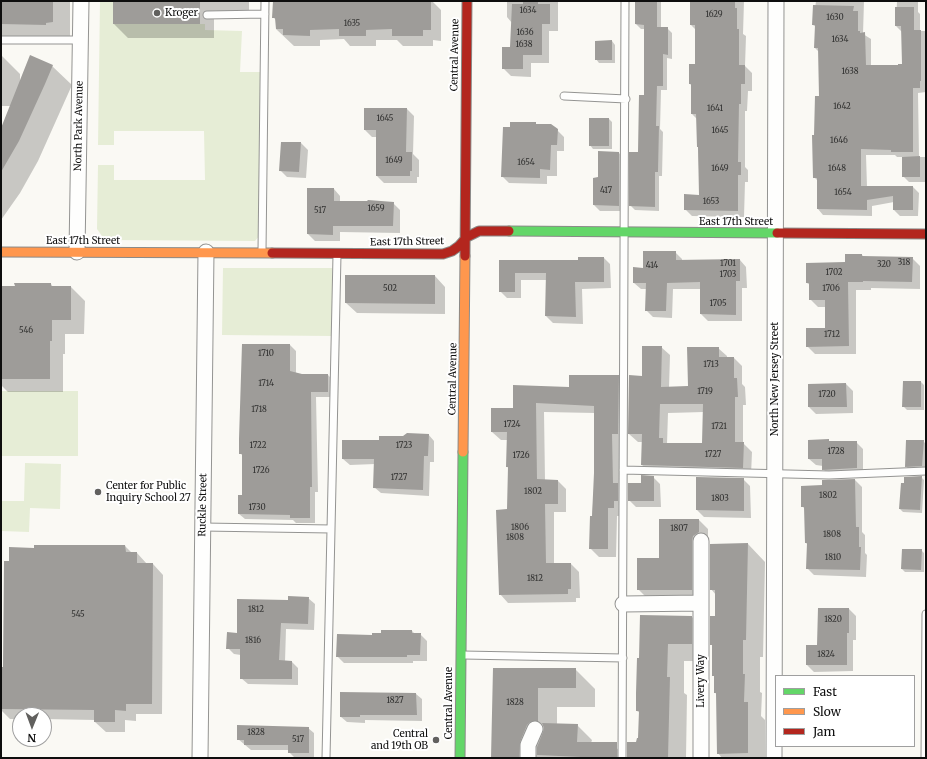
<!DOCTYPE html>
<html>
<head>
<meta charset="utf-8">
<style>
	body { margin:0 }
	#map { position:relative; width:927px; height:759px; overflow:hidden; background:#faf9f4; font-family:Merriweather,serif }
	canvas { display:block }
	.frame { position:absolute; inset:0; border:2px solid #0e0e0e; pointer-events:none }
	.legend { position:absolute; left:775px; top:675px; width:140px; height:72px; box-sizing:border-box; background:#fff; border:1px solid #9f9f9f; margin:0; padding:5px 7px; list-style:none; font-size:12px; color:#0e0e0e }
	.legend li { display:flex; align-items:center; gap:8px; height:20px }
	.legend b { width:20px; border:1px solid #9f9f9f }
	.north { position:absolute; left:12px; top:707px; width:40px; height:40px; box-sizing:border-box; background:#fff; border:1px solid #9f9f9f; border-radius:50%; rotate:181deg; font-size:11px; font-weight:700; line-height:16px; text-align:center; color:#0e0e0e }
	.north::after { content:''; display:block; margin:auto; width:14px; height:18px; background:#61605e; clip-path:polygon(50% 0,100% 100%,50% 72%,0 100%) }
</style>
</head>
<body>
<div id="map">
<canvas width="927" height="759"></canvas>
<div class="frame"></div>
<ul class="legend">
<li><b style="height:5px;background:#63d668"></b>Fast</li>
<li><b style="height:5px;background:#ff974d"></b>Slow</li>
<li><b style="height:5px;background:#b3261e"></b>Jam</li>
</ul>
<div class="north">N</div>
</div>
<script>
const context = document.querySelector('canvas').getContext('2d');
context.lineJoin = 'round';
function fillPath(path, color) { context.fillStyle = color; context.fill(path, 'evenodd'); }
const poly = rows => new Path2D(rows.map(r => 'M' + r).join(''));
function stroke(path, color, width, dash) { context.strokeStyle = color; context.lineWidth = width; context.lineCap = dash ? 'butt' : 'round'; context.setLineDash(dash || []); context.stroke(path); }
function drawText(font, color, halo, rows, align = 'center') {
  context.font = font + ' Merriweather,serif'; context.lineWidth = 4; context.setLineDash([]); context.textBaseline = 'middle'; context.strokeStyle = halo; context.fillStyle = color; for (const [text, x, y, turn = 0] of rows) {
    context.save(); context.translate(x, y); context.rotate((+turn || 0) * Math.PI / 180); context.textAlign = isNaN(turn) ? turn : align; if (halo) context.strokeText(text, 0, 0); context.fillText(text, 0, 0); context.restore();
  }
}
fillPath(poly([
	[100,1,113,1,113,24,205,24,205,30,242,31,240,72,261,72,260,235,255,241,108,240,102,236,97,229,98,165,114,165,114,180,205,180,204,131,114,131,114,145,98,145],
	[223,268,332,268,332,336,222,335],
	[1,391,78,391,78,456,1,456],
	[25,463,61,464,60,509,30,508,29,532,1,531,1,501,24,501]
]), '#e6edd6');
fillPath(poly([
	[1,1,70,1,70,40,1,42],
	[114,1,249,1,249,16,214,16,214,38,128,38,114,24],
	[393,1,432,1,441,10,441,41,433,40,433,46,403,46,397,40,376,40,376,46,350,46,344,39,320,40,320,46,294,46,276,29,276,20,273,17],
	[507,1,558,1,558,31,549,31,549,63,531,63,531,77,511,76,503,68,511,48,512,23,507,17],
	[636,1,661,1,661,28,667,28,672,33,672,59,667,58,667,90,661,90,660,129,663,132,662,176,659,176,659,211,635,210,630,205,639,153,645,96,645,29,641,29,636,24],
	[698,1,744,1,743,34,746,36,745,66,752,73,752,91,748,91,747,111,745,111,745,167,748,170,748,182,745,182,744,217,692,216,685,209,700,196,697,119,692,114,692,86,690,84,696,65,696,30,691,25],
	[816,1,864,1,863,34,871,39,871,66,899,66,903,65,902,32,896,26,897,1,918,1,918,12,920,14,920,31,926,31,926,92,918,93,919,157,926,157,926,182,909,182,903,176,903,157,897,157,895,155,866,155,867,187,913,187,919,193,918,216,900,216,894,210,894,202,872,206,872,216,823,215,818,209,818,181,814,177,815,136,820,97,819,52,815,48,816,27,813,25],
	[612,41,615,45,615,63,599,63,596,59],
	[1,55,20,74,20,81,52,66,72,85,38,161,20,193,1,220,1,128,2,129,12,106,1,106],
	[407,109,414,116,413,154,419,160,419,177,417,177,417,183,384,183,377,176,377,137,372,137,365,130],
	[609,119,612,122,612,149,593,149,590,145],
	[535,123,537,125,557,130,564,137,564,151,557,151,557,176,547,176,547,184,509,183,502,176],
	[301,143,308,150,306,178,287,177,280,170],
	[619,153,625,159,625,211,600,211,594,205,599,178],
	[334,189,340,196,340,202,393,203,400,210,400,233,340,232,340,241,315,241,308,234],
	[675,252,682,259,682,261,740,260,746,267,747,288,742,288,742,321,708,321,701,314,701,289,673,289,672,318,653,317,646,310,646,289,641,289,634,283,644,269],
	[846,255,862,255,864,257,912,258,920,266,920,289,871,288,871,290,856,290,856,354,815,354,807,346,826,329,826,307,818,307,810,299,810,285,807,283,846,263],
	[604,258,610,264,611,288,582,289,583,324,553,323,546,316,546,280,521,280,521,298,507,298,500,291,500,261,579,261],
	[435,276,445,287,445,314,357,313,346,303],
	[51,284,53,287,71,287,85,301,84,334,65,334,65,354,63,354,63,392,8,392,1,385,1,287],
	[290,345,296,351,296,373,302,375,328,375,334,381,334,397,316,397,318,492,315,492,315,523,296,523,293,520,245,519,239,514,243,496,243,456,240,453],
	[661,347,670,355,669,388,689,387,718,348,727,356,727,358,734,358,742,366,742,384,745,387,746,405,743,405,743,443,752,452,751,475,651,473,642,465,643,442,638,442,629,434,643,377],
	[704,412,703,444,667,444,668,413],
	[618,376,627,385,622,516,617,516,616,557,599,557,590,548,595,473,595,413,544,412,545,480,558,481,566,489,566,512,554,512,554,564,571,564,579,572,580,598,576,598,576,602,508,603,500,594,508,510,509,468,507,467,508,440,501,440,492,432,514,409,570,388],
	[921,382,924,385,924,410,907,410,903,406],
	[846,384,853,391,853,413,816,414,809,407],
	[428,434,434,441,434,462,430,462,429,496,381,493,374,487,375,464,350,465,343,459,380,441],
	[923,441,926,444,925,469,909,470,906,466],
	[856,442,863,449,863,475,830,476,823,469,823,466,816,465,809,459],
	[653,477,660,484,661,507,636,507,629,500,642,484],
	[921,477,924,480,922,513,903,512,900,509],
	[697,478,743,479,750,486,751,518,704,517,697,510],
	[855,480,862,487,862,532,865,535,865,553,867,555,866,577,814,575,807,568,808,545,806,543,806,510,802,506,823,486],
	[699,520,708,529,708,542,701,599,648,599,638,589,660,559],
	[748,544,765,562,763,657,760,657,760,692,762,693,761,716,765,720,765,758,722,758,718,753,717,694,715,693,715,677,713,675,713,646,711,644,716,617,716,595,711,589],
	[125,546,132,553,137,553,147,564,153,564,163,575,162,714,136,714,136,721,125,720,125,732,106,732,95,722,95,720,44,719,44,715,20,715,20,719,10,719,1,710,1,668,4,668,10,562,35,549],
	[921,550,924,553,924,572,905,572,902,569],
	[308,598,315,604,314,630,286,629,285,662,292,662,298,668,298,685,248,684,241,678,241,655,234,654,228,648,238,634,289,601],
	[849,609,856,616,856,640,853,640,853,671,814,672,807,665,818,646],
	[692,617,709,634,709,661,684,661,684,693,687,695,686,758,638,758,640,713,637,711,640,659],
	[412,631,415,634,420,634,427,641,427,661,413,661,413,663,344,663,337,656,373,636],
	[494,669,575,669,595,689,595,707,557,707,557,725,577,725,592,740,591,743,612,743,626,758,493,758],
	[341,693,416,694,422,699,422,721,365,720,365,723,347,722,341,717],
	[308,728,314,733,314,758,294,757,289,752,289,750,251,750,238,739]
]), '#0003');
fillPath(poly([
	[1,1,53,1,53,22,46,23,46,25,1,24],
	[113,1,200,1,200,24,113,24],
	[273,1,431,1,431,30,423,30,423,36,392,36,392,29,366,30,366,36,339,36,339,29,310,30,310,36,283,35,283,29,276,29,275,18,272,18],
	[635,1,657,1,657,27,668,27,668,55,663,54,663,86,657,86,656,126,659,126,658,172,655,172,655,207,629,206,629,152,638,152,639,95,644,95,644,25,635,24],
	[523,2,538,2,538,4,550,4,550,24,542,24,542,55,523,55,523,69,502,69,502,47,510,47,512,4,523,4],
	[690,2,735,2,735,8,737,8,737,29,739,29,739,65,745,65,745,84,741,84,741,104,739,104,738,162,741,162,741,175,738,175,738,211,684,210,684,194,699,195,698,147,697,147,696,114,691,114,691,84,689,84,689,64,695,64,695,25,690,25],
	[813,5,854,6,853,11,858,11,858,31,860,31,860,33,865,32,866,65,898,65,898,64,902,64,901,26,895,26,895,7,914,7,914,30,921,30,921,81,920,81,920,88,913,88,913,152,891,152,891,150,861,149,861,186,913,186,913,210,893,210,893,196,867,200,867,210,817,209,817,178,813,178,812,135,814,135,815,96,819,96,818,48,814,48,815,25,812,25],
	[612,40,612,60,595,60,595,41],
	[30,55,53,65,45,84,19,141,1,172,1,128],
	[364,108,407,108,406,152,412,152,412,171,410,171,410,176,376,176,376,130,364,130],
	[589,118,609,118,609,146,589,146],
	[510,122,536,122,536,124,551,124,558,129,557,145,551,145,550,170,540,169,540,178,501,177,503,127,510,127],
	[281,142,301,142,299,172,279,171],
	[598,151,619,152,619,206,593,205,593,178,598,177],
	[920,156,920,177,902,177,902,157],
	[307,188,334,188,334,201,367,201,368,200,394,202,393,226,333,226,333,235,307,234],
	[643,251,676,251,676,260,740,259,740,281,736,281,736,315,700,314,700,282,667,283,666,311,645,311,646,283,633,283,633,267,643,268],
	[845,254,862,254,862,256,913,257,912,282,863,281,863,282,848,282,849,346,806,347,806,328,825,328,825,300,809,300,809,283,806,283,806,263,845,262],
	[578,257,604,257,604,282,575,282,576,317,545,316,546,273,515,273,515,292,499,292,499,260,578,260],
	[345,275,435,275,435,304,345,303],
	[14,283,51,283,51,286,71,286,71,320,52,320,52,341,50,341,50,379,1,379,1,286,15,286],
	[242,344,290,344,290,371,302,374,328,374,328,392,311,392,312,487,310,487,310,518,290,518,290,515,238,514,238,495,242,495,242,454,239,454,239,439],
	[642,346,662,346,661,387,688,386,687,347,719,347,719,357,734,357,734,378,737,378,738,397,735,397,735,442,744,442,743,468,641,465,642,434,628,434,629,375,642,376],
	[660,404,703,404,702,443,663,443,663,438,659,438],
	[569,375,619,375,618,434,612,434,613,483,618,483,618,501,614,501,614,508,608,508,608,549,589,549,590,516,592,516,594,473,594,406,536,403,537,479,558,480,558,504,545,504,546,563,571,563,571,589,568,589,568,594,499,595,496,510,507,509,508,467,506,467,507,432,491,432,491,408,513,408,513,385,569,387],
	[903,381,921,381,921,407,902,407],
	[846,383,847,407,808,407,808,384],
	[407,433,429,434,428,456,424,456,423,490,373,488,374,459,342,459,342,440,379,440,379,436,403,436],
	[829,439,829,441,857,441,857,468,822,470,822,459,808,459,808,440],
	[906,440,924,440,922,466,905,467],
	[641,475,654,476,654,501,628,501,628,483,641,483],
	[922,476,920,510,899,509,901,483,904,483,904,477],
	[696,477,744,478,744,511,696,510],
	[855,479,856,527,859,527,859,547,861,547,860,570,806,569,807,543,805,543,804,507,801,507,801,486,822,485,822,480],
	[659,519,699,519,699,532,693,536,692,541,692,590,637,590,637,558,659,558],
	[748,543,746,640,743,640,743,674,745,674,744,702,748,702,748,753,717,754,716,693,714,693,714,676,712,676,712,645,710,645,710,616,715,616,715,590,710,590,710,544],
	[34,545,125,545,126,552,137,552,137,563,153,563,152,704,126,704,126,711,115,710,115,722,94,722,94,710,1,709,1,667,3,667,4,561,9,561,9,547,34,548],
	[902,549,922,549,921,570,901,569],
	[288,596,309,597,308,624,281,623,279,660,292,661,292,679,240,679,240,649,226,649,227,632,237,633,237,599,288,600],
	[818,608,849,608,849,633,847,633,847,665,806,665,806,645,817,645],
	[640,615,692,616,692,644,668,644,667,677,670,677,668,758,627,757,627,742,636,742,637,738,638,738,639,711,636,711,636,693,637,658,639,658],
	[381,630,412,630,412,633,421,633,420,655,407,655,407,657,336,657,337,634,372,635,372,633,381,633],
	[493,668,576,668,576,688,538,688,538,721,530,722,527,725,520,742,519,758,491,758],
	[340,692,416,693,417,715,360,715,360,717,340,717],
	[542,723,578,724,577,742,617,742,617,757,614,757,614,758,581,758,581,757,537,755,537,747,543,732,544,728],
	[237,725,309,727,309,753,288,753,288,745,244,745,244,740,237,740]
]), '#9e9c99');
const lane = poly([
	[207,15,265,14],
	[1,40,81,40],
	[564,96,626,99],
	[262,251,265,1],
	[623,470,829,475,926,471],
	[203,527,331,529],
	[463,655,623,658],
	[326,758,337,255],
	[622,758,625,1],
	[925,758,926,614]
]);
const street = poly([
	[77,252,81,1],
	[623,604,701,603],
	[200,758,206,252],
	[528,758,528,745,535,729],
	[701,758,701,541],
	[774,758,776,1]
]);
const fast = poly([
	[509,231,777,233],
	[460,758,463,452]
]);
const slow = poly([
	[1,252,272,253],
	[463,452,465,256]
]);
const jam = poly([
	[777,233,926,234],
	[272,253,443,254,452,251,459,246,467,237,479,231,509,231],
	[465,256,467,1]
]);
stroke(lane, '#949492', 9);
stroke(street, '#949492', 17);
stroke(fast, '#8b8a88', 11);
stroke(slow, '#8b8a88', 11);
stroke(jam, '#8b8a88', 11);
stroke(lane, '#fefefd', 7);
stroke(street, '#fefefd', 15);
stroke(fast, '#63d668', 9);
stroke(slow, '#ff974d', 9);
stroke(jam, '#b3261e', 9);
for (const [x, y, r, color] of [
	[157,13,4,"#61605e"],
	[98,492,4,"#61605e"],
	[436,740,4,"#61605e"]
]) { const dot = new Path2D(); dot.arc(x, y, r, 0, 2 * Math.PI); context.fillStyle = color; context.fill(dot); stroke(dot, '#fff', 1.5); }
drawText('8px', '#323231', null, [
	["1634",528,11],
	["1629",714,15],
	["1630",835,18],
	["1635",352,24],
	["1636",525,33],
	["1634",840,40],
	["1638",524,45],
	["1638",850,72],
	["1642",842,107],
	["1641",715,109],
	["1645",385,119],
	["1645",720,131],
	["1646",839,141],
	["1649",394,161],
	["1654",526,163],
	["1649",720,169],
	["1648",837,169],
	["417",606,191],
	["1654",843,193],
	["1653",711,202],
	["1659",376,209],
	["517",320,211],
	["318",904,263],
	["1701",728,264],
	["320",884,265],
	["414",652,266],
	["1702",834,273],
	["1703",728,275],
	["502",390,289],
	["1706",831,289],
	["1705",718,304],
	["546",26,331],
	["1712",832,335],
	["1710",266,354],
	["1713",711,365],
	["1714",266,384],
	["1719",705,392],
	["1720",827,395],
	["1718",259,410],
	["1724",512,425],
	["1721",719,427],
	["1722",258,446],
	["1723",404,446],
	["1728",836,452],
	["1727",713,455],
	["1726",521,456],
	["1726",261,471],
	["1727",399,478],
	["1802",533,492],
	["1802",828,496],
	["1803",720,499],
	["1730",257,508],
	["1806",520,528],
	["1807",679,529],
	["1808",832,535],
	["1808",515,538],
	["1810",833,558],
	["1812",535,579],
	["1812",256,610],
	["545",78,615],
	["1820",833,620],
	["1816",253,641],
	["1824",826,655],
	["1827",395,701],
	["1828",515,703],
	["1828",256,733],
	["517",298,740]
]);
drawText('10px', '#0e0e0e', '#fff', [
	["Kroger",165,13],
	["Center for Public",106,486],
	["Inquiry School 27",106,498],
	["Central",428,734,"right"],
	["and 19th OB",428,746,"right"]
], 'left');
drawText('10px', '#0e0e0e', '#fff', [
	["Central Avenue",455,55,-89],
	["North Park Avenue",79,126,-89],
	["East 17th Street",736,222],
	["East 17th Street",83,241],
	["East 17th Street",407,242,-1],
	["Central Avenue",453,379,-89],
	["North New Jersey Street",775,379,-90],
	["Ruckle Street",203,505,-89],
	["Livery Way",701,681,-90],
	["Central Avenue",449,703,-90]
]);
</script>
</body>
</html>
